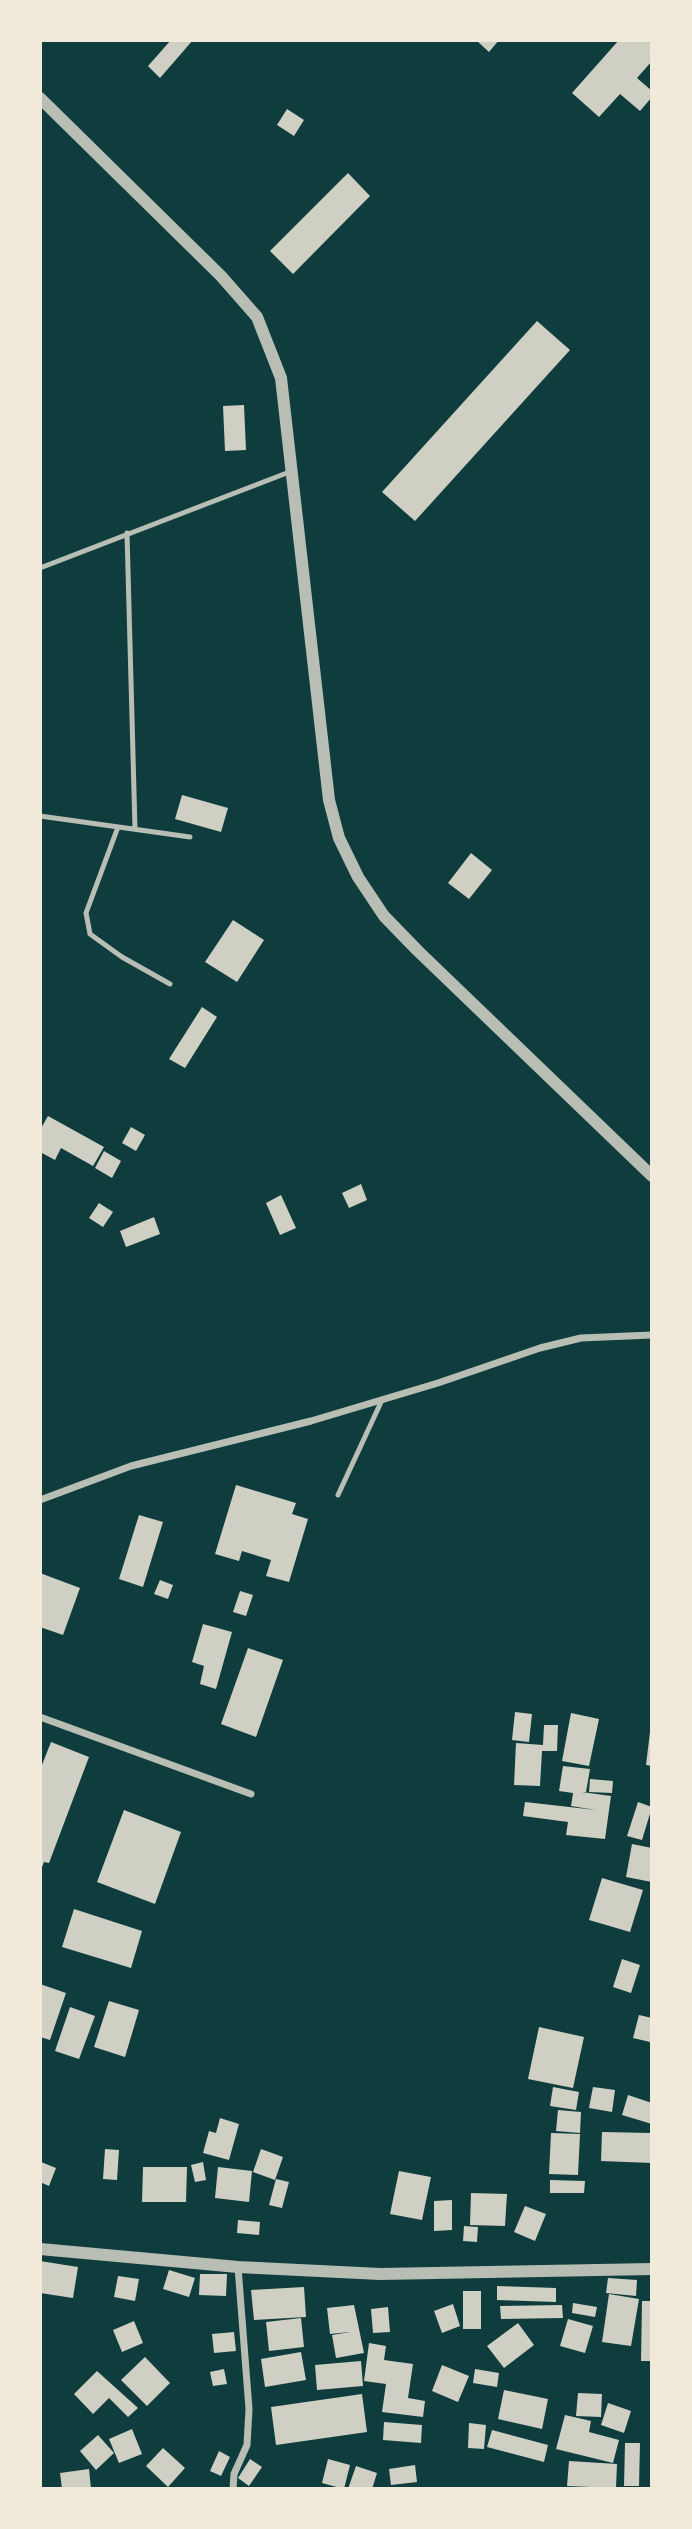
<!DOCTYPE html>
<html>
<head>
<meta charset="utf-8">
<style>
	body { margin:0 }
	#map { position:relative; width:692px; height:2529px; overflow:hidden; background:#0f3d3e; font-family:Quicksand,sans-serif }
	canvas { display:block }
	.frame { position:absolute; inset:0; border:42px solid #f1e9da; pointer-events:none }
</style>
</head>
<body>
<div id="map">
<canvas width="692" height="2529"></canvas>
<div class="frame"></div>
</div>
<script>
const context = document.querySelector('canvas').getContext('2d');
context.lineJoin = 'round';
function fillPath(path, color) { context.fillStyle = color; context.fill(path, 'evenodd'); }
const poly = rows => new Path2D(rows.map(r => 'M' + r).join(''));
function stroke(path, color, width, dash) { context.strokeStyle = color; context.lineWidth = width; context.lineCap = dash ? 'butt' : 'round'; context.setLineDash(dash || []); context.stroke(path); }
fillPath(poly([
	[171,40,193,40,160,78,148,66],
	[476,40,499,40,489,52],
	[619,40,647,40,652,44,652,61,637,78,652,91,652,97,640,111,620,94,599,117,572,93],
	[287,109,304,120,294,136,277,125],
	[348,173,370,196,293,274,270,251],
	[537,321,570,350,415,521,382,492],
	[244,405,246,450,225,451,223,406],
	[182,795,228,808,221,832,175,819],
	[471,853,492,870,469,899,448,883],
	[233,920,264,940,237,982,205,962],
	[202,1007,217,1017,185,1068,169,1059],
	[48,1116,104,1147,93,1166,61,1148,55,1160,40,1152,40,1130],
	[131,1127,145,1135,136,1151,122,1143],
	[104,1151,121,1161,112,1178,95,1168],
	[361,1184,367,1200,349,1208,342,1193],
	[281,1195,296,1228,280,1235,266,1203],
	[99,1203,113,1212,103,1227,89,1218],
	[154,1217,160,1234,126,1247,120,1231],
	[236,1485,296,1503,292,1514,308,1519,289,1582,266,1576,271,1560,242,1551,239,1561,215,1554],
	[139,1515,163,1522,143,1587,119,1579],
	[40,1573,80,1588,63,1635,40,1627],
	[160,1580,173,1585,168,1599,154,1594],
	[240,1591,253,1595,246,1616,233,1612],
	[203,1624,232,1632,216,1689,200,1684,204,1666,192,1662],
	[248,1648,283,1660,256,1737,221,1724],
	[515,1712,532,1714,529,1742,512,1740],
	[571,1713,599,1719,589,1766,562,1761],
	[544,1725,558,1725,557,1751,542,1751,540,1786,514,1785,516,1743,543,1745],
	[650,1732,652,1732,652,1766,646,1765],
	[51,1742,89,1757,49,1863,44,1862,40,1872,40,1770],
	[563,1766,590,1769,586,1792,582,1792,611,1796,605,1839,566,1835,568,1822,523,1816,525,1802,596,1810,571,1806,573,1793,559,1791],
	[590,1779,613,1781,612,1793,589,1792],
	[638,1802,652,1807,642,1840,627,1836],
	[124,1810,181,1832,155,1904,97,1882],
	[632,1844,652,1848,652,1882,626,1877],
	[602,1878,643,1890,630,1932,589,1920],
	[74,1909,142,1931,131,1968,62,1947],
	[622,1959,640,1965,631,1993,613,1987],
	[40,1984,66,1993,50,2040,40,2037],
	[109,2001,139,2010,125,2057,94,2047],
	[70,2007,95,2016,79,2059,55,2051],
	[639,2015,652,2018,650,2042,633,2038],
	[539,2027,584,2037,573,2088,528,2079],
	[553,2087,579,2092,576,2110,550,2106],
	[593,2087,615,2090,612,2112,589,2108],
	[628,2095,652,2103,652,2124,622,2115],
	[558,2110,581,2112,580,2133,556,2131],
	[220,2118,239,2124,229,2160,203,2153,209,2131,216,2133],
	[602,2132,652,2133,652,2163,601,2161],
	[551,2133,580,2134,578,2175,549,2174],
	[105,2149,119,2150,117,2180,103,2179],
	[261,2149,283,2157,275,2180,253,2172],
	[41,2162,56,2168,49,2186,40,2182],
	[203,2162,206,2180,195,2182,191,2165],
	[143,2167,187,2167,186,2202,142,2202],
	[218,2167,252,2171,249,2202,215,2198],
	[399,2171,431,2177,422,2220,390,2214],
	[276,2179,289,2182,282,2208,269,2205],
	[550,2180,585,2181,584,2193,550,2193],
	[471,2193,507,2194,505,2226,470,2225],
	[452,2200,452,2230,434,2231,434,2201],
	[525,2206,546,2214,535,2241,514,2232],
	[238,2220,260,2222,259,2235,237,2233],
	[464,2226,478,2227,477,2242,463,2241],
	[40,2261,78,2267,73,2298,40,2293],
	[169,2270,195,2278,189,2297,163,2289],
	[200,2274,227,2274,226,2296,199,2295],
	[118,2276,139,2279,135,2301,114,2297],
	[608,2278,637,2280,636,2296,606,2293],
	[497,2286,556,2288,556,2302,497,2300],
	[304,2287,306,2317,254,2320,251,2290],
	[463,2291,481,2291,481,2329,463,2329],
	[609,2294,639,2299,631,2346,602,2342],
	[642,2301,652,2301,652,2361,641,2361],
	[573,2303,597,2307,595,2317,572,2313],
	[453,2304,460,2326,442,2333,434,2311],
	[354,2305,364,2353,336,2358,332,2335,350,2332,330,2334,327,2308],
	[562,2305,563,2318,501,2319,500,2306],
	[388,2307,390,2332,373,2333,371,2309],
	[301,2318,304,2347,269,2351,266,2322],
	[568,2319,593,2326,585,2353,560,2346],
	[134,2321,143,2343,122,2352,113,2330],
	[518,2323,534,2345,504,2368,487,2346],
	[234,2332,236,2351,214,2353,212,2334],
	[369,2343,386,2346,384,2360,413,2364,408,2398,425,2401,423,2417,382,2412,386,2384,364,2381],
	[301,2352,306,2380,265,2387,261,2359],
	[145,2357,170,2383,147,2406,121,2380],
	[361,2361,363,2386,317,2390,315,2365],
	[442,2365,469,2376,458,2402,432,2391],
	[224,2369,227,2384,213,2386,210,2372],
	[475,2369,499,2373,497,2387,473,2383],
	[97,2371,138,2408,128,2417,109,2398,93,2414,74,2394],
	[504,2390,548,2399,542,2429,498,2419],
	[578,2393,602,2394,601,2417,576,2416],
	[362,2394,367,2432,276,2445,271,2407],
	[608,2403,631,2411,624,2433,601,2425],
	[565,2415,591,2421,589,2432,619,2440,613,2463,556,2449],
	[384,2422,422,2425,421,2443,383,2440],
	[469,2423,486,2425,484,2449,468,2448],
	[132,2429,142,2454,119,2463,109,2439],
	[492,2430,548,2445,544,2462,487,2447],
	[98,2435,114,2453,96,2470,80,2451],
	[625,2443,640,2443,639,2486,624,2486],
	[163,2448,185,2468,168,2487,146,2466],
	[219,2451,230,2457,221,2476,210,2471],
	[250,2459,262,2467,249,2486,238,2478],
	[328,2459,350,2465,344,2489,322,2483],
	[569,2461,617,2464,616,2488,567,2486],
	[415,2465,417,2482,391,2485,389,2469],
	[356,2466,377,2473,372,2489,348,2489],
	[89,2469,91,2489,62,2489,60,2473]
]), '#cfcfc3');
stroke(poly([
	[127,533,135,829],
	[40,568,292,471],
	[40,816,190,837],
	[118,827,86,913,90,934,122,957,170,984],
	[338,1495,382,1400]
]), '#b8beb3', 5);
stroke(poly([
	[40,1500,131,1466,311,1421,438,1383,540,1348,581,1338,652,1335],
	[40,1717,251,1794],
	[233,2489,234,2474,247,2445,249,2409,238,2267]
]), '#b8beb3', 7);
stroke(poly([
	[40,98,221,276,257,317,281,378,329,800,339,838,358,877,384,916,418,951,652,1176],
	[40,2249,238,2267,380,2274,652,2269]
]), '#b8beb3', 12);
</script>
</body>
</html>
